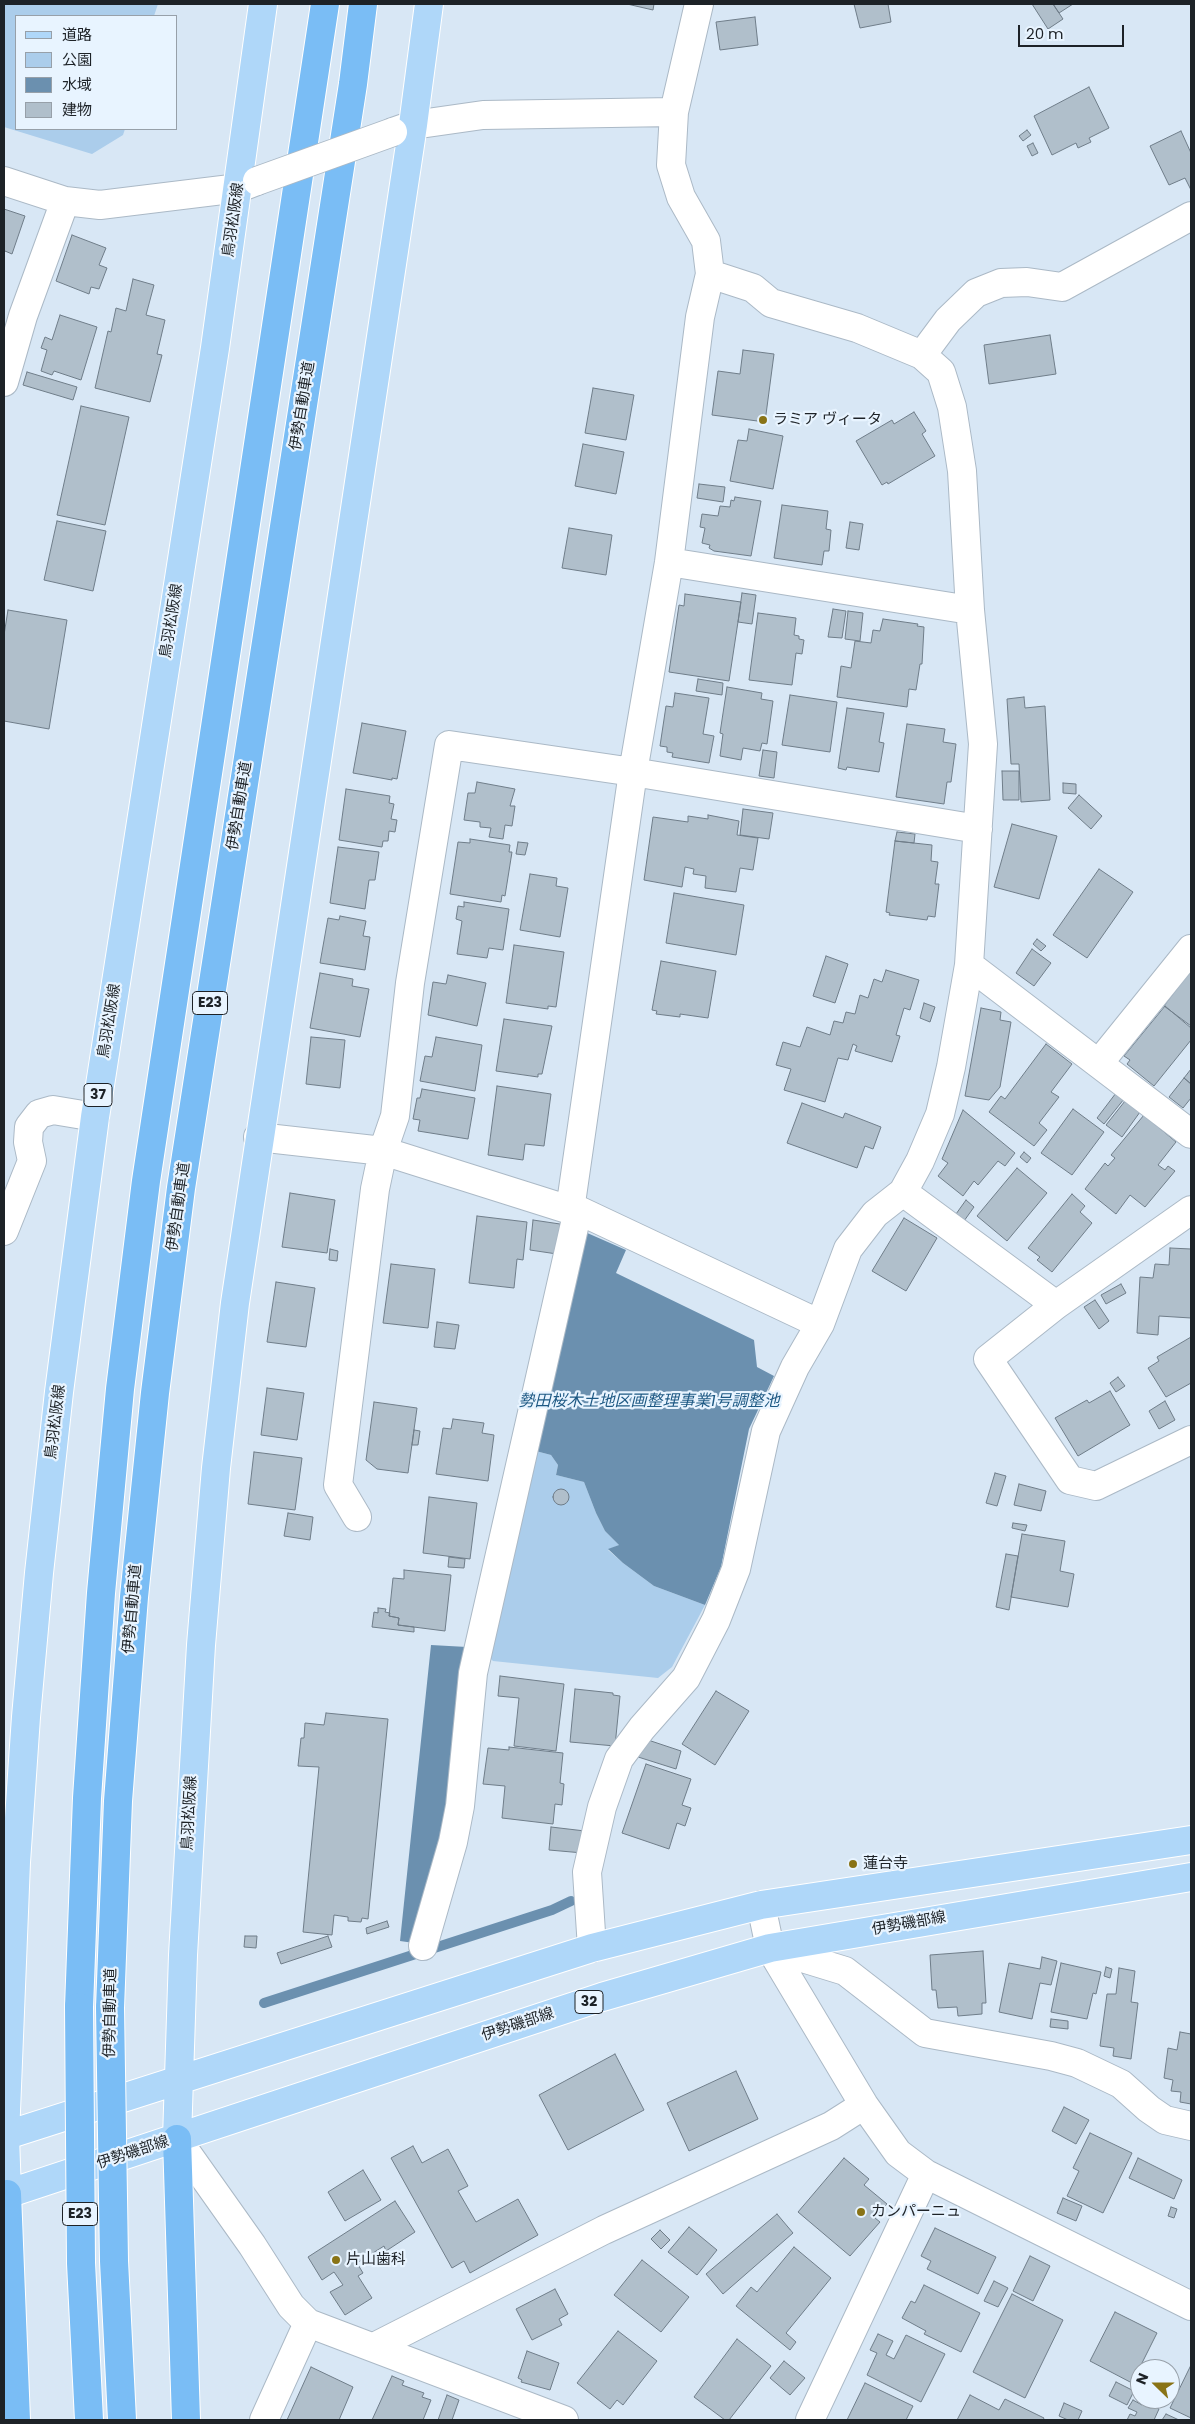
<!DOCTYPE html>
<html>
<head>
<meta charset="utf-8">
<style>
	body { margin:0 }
	#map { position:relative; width:1195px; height:2424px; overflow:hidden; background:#d8e7f5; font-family:Poppins,"Noto Sans JP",sans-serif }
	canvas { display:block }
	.frame { position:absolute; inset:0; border:5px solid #1d2227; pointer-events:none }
	.legend { position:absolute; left:15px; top:15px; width:162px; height:115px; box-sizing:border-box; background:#e8f4ff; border:1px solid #97a0a9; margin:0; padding:6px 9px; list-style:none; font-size:15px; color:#1d2227 }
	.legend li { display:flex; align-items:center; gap:10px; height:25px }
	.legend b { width:25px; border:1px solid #97a0a9 }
	.north { position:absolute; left:1130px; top:2359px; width:50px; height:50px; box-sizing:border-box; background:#e8f4ff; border:1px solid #97a0a9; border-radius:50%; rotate:292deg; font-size:14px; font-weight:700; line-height:20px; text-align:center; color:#1d2227 }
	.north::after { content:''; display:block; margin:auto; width:18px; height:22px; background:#897316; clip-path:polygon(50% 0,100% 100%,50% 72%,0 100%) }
	.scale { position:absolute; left:1018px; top:25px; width:106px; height:22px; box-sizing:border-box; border:2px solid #1d2227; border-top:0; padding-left:6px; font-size:15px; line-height:18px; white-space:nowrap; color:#1d2227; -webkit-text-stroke:4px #e8f4ff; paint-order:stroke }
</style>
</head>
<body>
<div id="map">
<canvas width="1195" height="2424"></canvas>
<div class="frame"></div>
<ul class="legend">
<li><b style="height:6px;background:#afd7f9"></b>道路</li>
<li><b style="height:14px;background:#abcdeb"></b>公園</li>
<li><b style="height:14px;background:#6b90af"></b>水域</li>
<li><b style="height:14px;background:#b0bfcb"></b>建物</li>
</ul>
<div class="north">N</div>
<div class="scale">20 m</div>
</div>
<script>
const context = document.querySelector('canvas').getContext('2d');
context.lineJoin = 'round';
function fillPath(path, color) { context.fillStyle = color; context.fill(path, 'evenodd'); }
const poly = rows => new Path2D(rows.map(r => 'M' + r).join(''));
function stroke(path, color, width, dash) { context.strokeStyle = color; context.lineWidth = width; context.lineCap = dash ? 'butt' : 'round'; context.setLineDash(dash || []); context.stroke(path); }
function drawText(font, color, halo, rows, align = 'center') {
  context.font = font + ' Poppins,"Noto Sans JP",sans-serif'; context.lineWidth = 4.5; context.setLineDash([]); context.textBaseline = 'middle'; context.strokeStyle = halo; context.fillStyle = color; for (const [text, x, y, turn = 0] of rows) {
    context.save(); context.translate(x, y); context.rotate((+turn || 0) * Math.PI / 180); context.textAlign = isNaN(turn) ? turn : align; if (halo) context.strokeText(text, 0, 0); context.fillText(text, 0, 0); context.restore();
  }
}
fillPath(poly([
	[4,4,158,4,154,16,16,16,16,129,125,129,123,135,92,154,4,127],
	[532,1450,551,1455,558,1465,556,1475,584,1482,596,1513,605,1531,619,1545,608,1550,623,1563,654,1586,705,1605,672,1667,658,1678,493,1661,486,1654]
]), '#abcdeb');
fillPath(poly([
	[585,1232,626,1250,616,1273,754,1340,757,1367,774,1376,749,1429,721,1567,705,1605,654,1586,623,1563,608,1549,619,1545,605,1531,596,1513,584,1482,556,1475,558,1465,551,1455,532,1450],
	[431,1645,467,1647,452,1808,414,1943,400,1941]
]), '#6b90af');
stroke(poly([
	[264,2003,552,1910,571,1901]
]), '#6b90af', 10);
const building = poly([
	[627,4,654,4,653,10,627,4],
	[854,4,888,4,891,22,860,28,854,4],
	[1032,4,1053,4,1063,19,1048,29,1032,4],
	[1053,4,1073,4,1059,13,1053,4],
	[755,17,758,45,720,50,716,22,755,17],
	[1089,87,1109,128,1089,138,1091,142,1078,148,1076,143,1052,155,1034,116,1089,87],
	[1027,130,1031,135,1023,141,1019,136,1027,130],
	[1181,131,1191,153,1191,190,1185,178,1169,185,1150,146,1181,131],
	[1033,143,1038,153,1032,156,1027,146,1033,143],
	[4,209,25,216,12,254,5,251,4,254,4,209],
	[72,235,106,248,99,265,107,268,99,289,91,287,89,294,56,281,72,235],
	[133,279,154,285,146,315,165,320,157,354,162,355,150,402,95,388,108,331,111,332,116,308,126,311,133,279],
	[60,315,97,327,81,380,54,371,52,375,41,371,47,350,41,348,45,337,52,340,60,315],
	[1050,335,1056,374,989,384,984,345,1050,335],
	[743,350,774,354,765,422,712,415,718,371,740,374,743,350],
	[27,372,77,387,73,400,23,385,27,372],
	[593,388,634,395,626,440,585,433,593,388],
	[81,406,129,417,105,525,57,515,81,406],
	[914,412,926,431,922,434,935,456,888,484,887,482,882,485,856,441,892,420,894,424,914,412],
	[749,429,783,436,773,489,730,481,738,440,747,441,749,429],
	[583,444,624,452,616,494,575,486,583,444],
	[699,484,725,487,723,502,697,498,699,484],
	[735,497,761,501,751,556,714,551,709,548,710,545,702,543,705,528,700,527,702,514,718,516,720,506,730,507,731,500,734,501,735,497],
	[782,505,828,511,826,529,831,530,829,551,824,551,822,565,774,558,782,505],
	[57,521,106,531,93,591,44,580,57,521],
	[850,522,863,524,859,550,846,548,850,522],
	[569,528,612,535,606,575,562,568,569,528],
	[742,593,756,595,752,624,738,622,742,593],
	[685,594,741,602,729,681,669,672,679,605,684,606,685,594],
	[833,609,846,611,842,638,828,637,833,609],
	[8,610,67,620,49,729,4,721,4,635,8,610],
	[848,611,863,613,860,641,845,639,848,611],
	[758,613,796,618,794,635,799,636,799,639,804,640,802,654,796,653,792,685,749,680,758,613],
	[883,619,918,624,917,626,924,627,922,664,920,664,916,690,909,689,907,707,837,697,841,666,851,668,855,641,871,643,873,630,880,631,883,619],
	[698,679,723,683,722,695,696,691,698,679],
	[727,687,762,693,761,699,773,701,767,744,762,743,760,751,743,748,741,760,720,756,723,734,720,733,727,687],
	[675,693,709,698,703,734,714,736,709,763,672,757,673,753,667,752,667,747,660,746,666,706,673,707,675,693],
	[790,695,837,702,830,752,782,745,790,695],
	[1024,697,1025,708,1045,706,1050,800,1021,802,1019,764,1011,764,1007,699,1024,697],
	[847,708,884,713,879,742,884,743,879,772,847,767,846,770,838,768,847,708],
	[362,723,406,731,397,779,392,778,392,780,353,773,362,723],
	[907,724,945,729,943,742,956,744,951,782,947,782,944,804,896,797,907,724],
	[763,750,777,752,774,778,759,776,763,750],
	[1002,771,1019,771,1019,800,1003,800,1002,771],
	[477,782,515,789,510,806,515,806,512,826,505,825,503,839,489,837,491,828,480,827,480,822,464,820,468,793,475,793,477,782],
	[1063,783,1076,784,1076,794,1063,793,1063,783],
	[346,789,390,796,389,803,394,804,391,819,397,820,395,832,389,831,388,841,383,841,382,847,339,840,346,789],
	[1079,795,1102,816,1091,829,1068,808,1079,795],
	[743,809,773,813,769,839,740,835,743,809],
	[708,815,739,821,737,835,758,838,753,870,740,868,736,892,705,888,706,876,693,874,694,869,685,867,682,887,644,880,653,817,688,822,688,816,708,819,708,815],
	[1012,824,1057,836,1039,899,994,887,1012,824],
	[897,832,915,834,914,843,895,841,897,832],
	[470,839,510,845,509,852,512,852,505,896,502,895,501,902,450,894,458,842,470,843,470,839],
	[895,841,932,845,931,861,938,862,935,884,939,884,935,917,928,916,927,920,889,915,890,913,886,912,895,841],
	[518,842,528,843,525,855,516,854,518,842],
	[338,847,379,852,375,880,369,880,365,909,330,903,338,847],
	[1099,869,1133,892,1087,958,1053,935,1099,869],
	[530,874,557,878,556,886,568,888,560,937,520,930,530,874],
	[674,893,744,905,736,955,666,943,674,893],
	[464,902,509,909,503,950,489,948,487,958,457,954,462,921,456,919,458,906,464,907,464,902],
	[340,916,366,921,363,936,370,937,365,970,320,963,328,918,339,920,340,916],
	[1037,939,1046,946,1041,951,1033,944,1037,939],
	[514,945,564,952,556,1007,548,1006,548,1009,506,1003,514,945],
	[1032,949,1051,963,1034,986,1016,973,1032,949],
	[826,956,848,964,835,1003,813,996,826,956],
	[661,961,716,971,708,1018,680,1014,680,1017,656,1014,657,1011,652,1010,661,961],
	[886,970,919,980,910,1010,904,1008,896,1035,900,1036,892,1062,855,1051,857,1046,853,1044,848,1060,838,1058,825,1102,784,1090,791,1069,776,1065,783,1042,800,1047,807,1027,830,1035,834,1021,843,1023,846,1012,855,1014,860,995,868,998,874,979,882,982,886,970],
	[1191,970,1191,1026,1164,1006,1191,970],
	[320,973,353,979,352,986,369,989,360,1037,310,1028,320,973],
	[448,975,486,983,477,1026,428,1015,433,982,446,984,448,975],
	[924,1003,935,1007,930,1022,920,1018,924,1003],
	[1165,1006,1191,1028,1191,1040,1154,1086,1127,1064,1130,1060,1124,1056,1165,1006],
	[981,1008,1001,1012,1000,1020,1011,1022,1000,1087,989,1100,965,1096,981,1008],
	[504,1019,552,1026,542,1074,538,1074,538,1077,496,1071,504,1019],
	[311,1037,345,1040,340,1088,306,1084,311,1037],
	[436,1037,482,1045,475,1091,420,1081,425,1056,432,1057,436,1037],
	[1046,1044,1072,1064,1051,1092,1059,1097,1039,1123,1047,1130,1034,1146,989,1112,1001,1096,1005,1099,1046,1044],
	[1191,1069,1191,1084,1184,1078,1191,1069],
	[1184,1078,1191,1084,1191,1098,1183,1108,1169,1097,1184,1078],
	[497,1086,551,1094,544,1146,525,1144,523,1160,488,1155,497,1086],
	[422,1089,475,1098,468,1139,418,1131,420,1120,413,1119,417,1098,420,1098,422,1089],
	[1116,1093,1124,1099,1104,1124,1097,1118,1116,1093],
	[1125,1101,1140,1112,1122,1137,1106,1125,1125,1101],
	[802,1103,843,1118,845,1113,881,1127,873,1149,865,1146,857,1168,787,1143,802,1103],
	[1073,1109,1104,1132,1072,1175,1041,1153,1073,1109],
	[963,1110,1015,1153,1005,1166,998,1161,978,1185,974,1181,963,1196,938,1176,948,1163,942,1159,963,1110],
	[1144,1115,1176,1142,1158,1165,1165,1170,1168,1166,1175,1171,1145,1207,1130,1195,1116,1214,1085,1189,1105,1163,1108,1166,1115,1158,1111,1155,1144,1115],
	[1024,1152,1031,1158,1027,1163,1020,1157,1024,1152],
	[1017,1168,1047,1193,1007,1241,977,1216,1017,1168],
	[290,1193,335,1200,327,1253,282,1247,290,1193],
	[1072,1194,1085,1206,1080,1212,1092,1223,1052,1272,1037,1260,1040,1257,1028,1248,1072,1194],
	[966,1200,974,1207,964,1221,956,1214,966,1200],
	[477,1216,527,1222,523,1260,517,1259,514,1288,469,1283,477,1216],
	[904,1218,937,1238,906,1291,872,1271,904,1218],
	[533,1220,560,1224,557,1254,530,1250,533,1220],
	[1170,1248,1191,1249,1191,1318,1159,1316,1158,1335,1137,1333,1140,1277,1153,1278,1155,1264,1169,1265,1170,1248],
	[330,1249,338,1251,337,1261,329,1260,330,1249],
	[391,1264,435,1269,428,1328,383,1323,391,1264],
	[276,1282,315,1288,306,1347,267,1342,276,1282],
	[1121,1284,1126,1293,1106,1304,1101,1295,1121,1284],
	[1095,1300,1109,1321,1099,1329,1084,1307,1095,1300],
	[437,1322,459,1325,455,1349,434,1347,437,1322],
	[1191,1337,1191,1383,1166,1397,1148,1368,1159,1361,1157,1357,1191,1337],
	[1118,1377,1125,1386,1116,1392,1110,1383,1118,1377],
	[267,1388,304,1393,297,1440,261,1435,267,1388],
	[1110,1391,1130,1425,1078,1456,1055,1418,1087,1400,1089,1403,1110,1391],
	[1165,1401,1175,1420,1159,1429,1149,1411,1165,1401],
	[374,1402,417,1408,408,1473,377,1469,366,1460,374,1402],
	[453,1419,484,1423,482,1433,494,1435,488,1481,436,1474,443,1428,451,1429,453,1419],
	[414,1430,420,1431,418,1445,412,1445,414,1430],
	[254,1452,302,1458,295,1510,248,1504,254,1452],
	[995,1473,1006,1476,997,1506,986,1503,995,1473],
	[1019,1484,1046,1491,1041,1511,1014,1505,1019,1484],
	'553 1497a8 8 0 1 1 16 0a8 8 0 1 1-16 0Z',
	[429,1497,477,1503,470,1559,423,1553,429,1497],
	[288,1513,313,1517,310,1540,284,1536,288,1513],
	[1013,1523,1027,1525,1025,1531,1012,1528,1013,1523],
	[1022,1534,1065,1541,1060,1571,1074,1574,1068,1607,1011,1597,1022,1534],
	[1006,1554,1018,1556,1009,1610,996,1607,1006,1554],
	[449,1557,465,1559,464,1568,448,1567,449,1557],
	[404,1570,451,1575,445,1631,398,1625,399,1618,389,1616,393,1578,404,1579,404,1570],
	[378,1608,386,1609,385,1612,390,1613,389,1616,399,1618,398,1625,414,1627,414,1632,372,1627,374,1612,378,1613,378,1608],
	[500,1676,564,1684,556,1751,514,1746,519,1698,498,1696,500,1676],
	[575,1689,613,1693,613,1695,620,1696,615,1746,570,1742,575,1689],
	[716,1691,749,1711,715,1765,682,1744,716,1691],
	[326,1713,388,1719,368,1919,362,1918,361,1922,348,1921,348,1917,334,1915,332,1935,303,1932,319,1767,298,1766,301,1738,304,1738,305,1723,324,1725,326,1713],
	[648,1740,681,1751,676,1769,635,1756,648,1740],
	[509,1747,563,1753,560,1783,564,1784,562,1805,555,1804,553,1824,502,1818,505,1786,483,1784,488,1748,509,1750,509,1747],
	[646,1764,691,1779,682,1805,691,1808,685,1826,677,1823,669,1849,622,1833,646,1764],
	[551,1827,585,1831,583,1853,549,1850,551,1827],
	[387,1921,389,1927,367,1934,366,1928,387,1921],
	[245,1936,257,1936,256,1948,244,1947,245,1936],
	[328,1936,332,1947,281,1964,277,1953,328,1936],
	[983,1951,986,2003,982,2003,982,2014,958,2016,957,2007,938,2008,936,1990,932,1990,930,1955,983,1951],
	[1042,1957,1057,1961,1051,1985,1040,1983,1032,2019,999,2012,1009,1963,1040,1969,1042,1957],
	[1061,1963,1101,1972,1096,1994,1093,1993,1087,2019,1051,2012,1061,1963],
	[1106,1967,1112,1969,1110,1978,1104,1976,1106,1967],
	[1119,1968,1135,1971,1131,2002,1138,2003,1131,2059,1113,2056,1114,2048,1100,2046,1107,1994,1116,1994,1119,1968],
	[1051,2019,1068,2021,1068,2029,1050,2027,1051,2019],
	[1180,2032,1191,2034,1191,2104,1180,2102,1181,2092,1171,2091,1173,2080,1164,2078,1168,2048,1177,2050,1180,2032],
	[615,2054,644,2110,568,2150,539,2095,615,2054],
	[736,2071,758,2119,689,2151,667,2103,736,2071],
	[1064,2107,1089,2120,1076,2144,1052,2131,1064,2107],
	[1090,2133,1132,2153,1103,2213,1067,2196,1079,2171,1073,2168,1090,2133],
	[413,2146,422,2163,448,2149,468,2186,458,2191,476,2222,518,2199,538,2235,470,2273,464,2261,452,2268,391,2158,413,2146],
	[844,2158,869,2179,864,2185,887,2204,875,2218,880,2222,850,2256,798,2212,844,2158],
	[1138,2158,1182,2180,1174,2199,1129,2178,1138,2158],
	[363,2170,381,2200,345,2221,328,2192,363,2170],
	[1063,2198,1082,2206,1076,2221,1057,2213,1063,2198],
	[395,2201,415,2232,386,2251,384,2246,357,2263,363,2273,358,2276,372,2298,345,2315,330,2292,343,2285,334,2272,322,2280,308,2257,395,2201],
	[1171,2207,1177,2209,1174,2218,1168,2216,1171,2207],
	[777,2214,793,2233,723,2294,706,2274,777,2214],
	[689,2227,717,2250,697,2275,668,2252,689,2227],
	[935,2228,996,2257,978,2294,927,2269,931,2261,921,2256,935,2228],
	[660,2230,670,2240,661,2249,651,2239,660,2230],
	[794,2247,831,2278,786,2333,796,2342,790,2350,736,2306,751,2287,757,2292,794,2247],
	[1030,2256,1050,2266,1033,2301,1013,2291,1030,2256],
	[642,2260,689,2297,661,2332,614,2295,642,2260],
	[994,2281,1008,2288,998,2307,984,2301,994,2281],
	[924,2285,980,2313,961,2352,924,2334,926,2331,902,2318,911,2301,915,2303,924,2285],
	[555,2289,568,2314,559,2319,562,2325,532,2340,516,2309,555,2289],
	[1012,2294,1063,2320,1025,2398,973,2372,1012,2294],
	[1115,2312,1157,2333,1132,2383,1090,2361,1115,2312],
	[618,2331,657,2361,623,2405,617,2400,610,2409,577,2383,618,2331],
	[878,2334,893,2341,886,2355,894,2359,906,2335,945,2354,921,2402,867,2375,877,2353,870,2350,878,2334],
	[737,2339,771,2366,729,2420,725,2420,694,2397,737,2339],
	[527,2351,559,2363,550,2390,521,2382,522,2380,518,2378,527,2351],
	[784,2361,805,2378,790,2395,770,2378,784,2361],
	[1191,2365,1191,2418,1170,2408,1191,2365],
	[311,2367,353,2387,339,2420,287,2420,311,2367],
	[392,2376,404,2381,402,2385,424,2393,422,2397,431,2400,423,2420,372,2420,392,2376],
	[1116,2382,1134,2391,1127,2405,1109,2396,1116,2382],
	[865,2383,913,2406,906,2420,847,2420,865,2383],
	[447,2395,459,2400,452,2420,438,2420,447,2395],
	[970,2395,999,2410,1005,2399,1044,2418,1043,2420,957,2420,970,2395],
	[1133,2400,1142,2405,1144,2401,1159,2409,1154,2420,1127,2420,1130,2414,1135,2416,1137,2412,1128,2408,1133,2400],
	[1064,2403,1082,2411,1078,2420,1068,2420,1059,2416,1064,2403],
	[1166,2414,1179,2420,1162,2420,1166,2414]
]);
fillPath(building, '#b0bfcb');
stroke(building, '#6f7d89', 1);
const minor = poly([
	[393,132,413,125,483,115,674,112],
	[4,181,65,201,100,205,239,188,257,181],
	[922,355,948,320,976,293,1001,283,1027,282,1062,287,1191,216],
	[4,382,23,316,65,201],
	[669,562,970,610],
	[969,965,1191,1134],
	[1099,1063,1191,949],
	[258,1137,383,1151,570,1210,578,1210,820,1324],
	[903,1192,1056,1305],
	[570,1210,633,772,669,562,700,317,710,274,706,241,681,197,671,165,674,112,699,4],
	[1191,1210,1056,1305,988,1359,1070,1480,1096,1486,1191,1440],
	[4,1231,32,1161,28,1142,29,1127,39,1114,53,1110,95,1117],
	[357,1517,338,1485,375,1189,383,1151,395,1116,410,983,449,745,633,772,978,829],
	[761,1905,770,1948,864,2105,898,2153,926,2174,1191,2306],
	[423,1946,453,1842,460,1806,473,1673,578,1210],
	[592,1948,587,1872,602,1807,619,1759,642,1728,686,1678,716,1620,736,1569,766,1431,795,1367,820,1324,848,1249,875,1214,903,1192,920,1161,940,1114,951,1067,969,965,983,744,970,610,962,471,952,407,941,372,922,355,857,328,771,303,753,288,710,274],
	[770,1948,845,1971,925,2033,1051,2056,1077,2063,1121,2084,1149,2109,1165,2120,1191,2126],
	[177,2139,252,2245,291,2306,308,2323,564,2420],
	[374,2347,604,2230,831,2126,864,2105],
	[264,2420,308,2323],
	[810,2420,926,2174]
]);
const primary = poly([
	[4,2136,592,1948,761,1905,1191,1840],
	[177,2139,183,1955,201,1645,216,1468,235,1303,413,125,429,4],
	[7,2194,5,2136,16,1862,26,1717,39,1573,59,1392,95,1117,215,348,263,4],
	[4,2195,602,1997,770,1948,1191,1877]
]);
const motorway = poly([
	[79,2007,87,1798,101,1593,120,1389,146,1181,325,4],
	[110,2008,118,1801,134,1597,155,1393,181,1188,353,84,363,4],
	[177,2139,186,2420],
	[7,2194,16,2420]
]);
stroke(minor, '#abb9c6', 30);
stroke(primary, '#fff', 30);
stroke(motorway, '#fff', 30);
stroke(minor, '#fff', 28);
stroke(primary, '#afd7f9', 28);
stroke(motorway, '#7abdf5', 28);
const minorBridge = poly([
	[257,181,393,132]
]);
const motorwayBridge = poly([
	[79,2007,81,2263,89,2420],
	[110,2008,114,2261,122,2420]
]);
stroke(minorBridge, '#abb9c6', 30, []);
stroke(motorwayBridge, '#fff', 30, []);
stroke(minorBridge, '#fff', 28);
stroke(motorwayBridge, '#7abdf5', 28);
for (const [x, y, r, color] of [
	[763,420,5,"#897316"],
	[853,1864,5,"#897316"],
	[861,2212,5,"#897316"],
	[336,2260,5,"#897316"]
]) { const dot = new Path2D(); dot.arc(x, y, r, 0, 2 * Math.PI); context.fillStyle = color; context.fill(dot); stroke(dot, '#e8f4ff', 2); }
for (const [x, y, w] of [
	[210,1003,35],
	[98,1095,28],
	[589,2002,28],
	[80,2214,35]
]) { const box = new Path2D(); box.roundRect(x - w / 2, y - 11.5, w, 23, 4); context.fillStyle = '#e8f4ff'; context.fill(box); stroke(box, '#1d2227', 1); }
drawText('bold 14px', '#1d2227', null, [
	["E23",210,1003],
	["37",98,1095],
	["32",589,2002],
	["E23",80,2214]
]);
drawText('15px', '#1d2227', '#e8f4ff', [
	["鳥羽松阪線",234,220,-82],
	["伊勢自動車道",303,406,-81],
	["鳥羽松阪線",172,621,-81],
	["伊勢自動車道",240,806,-81],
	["鳥羽松阪線",110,1021,-81],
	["伊勢自動車道",179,1207,-82],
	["鳥羽松阪線",56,1422,-83],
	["伊勢自動車道",133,1609,-85],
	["鳥羽松阪線",190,1813,-87],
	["伊勢磯部線",909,1924,-10],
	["伊勢自動車道",111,2013,-89],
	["伊勢磯部線",518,2025,-18],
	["伊勢磯部線",133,2153,-18]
]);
drawText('15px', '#1d2227', '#e8f4ff', [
	["ラミア ヴィータ",773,420],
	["蓮台寺",863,1864],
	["カンパーニュ",871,2212],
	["片山歯科",346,2260]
], 'left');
drawText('italic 16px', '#1e5984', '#e8f4ff', [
	["勢田桜木土地区画整理事業1号調整池",649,1402]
]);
</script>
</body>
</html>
